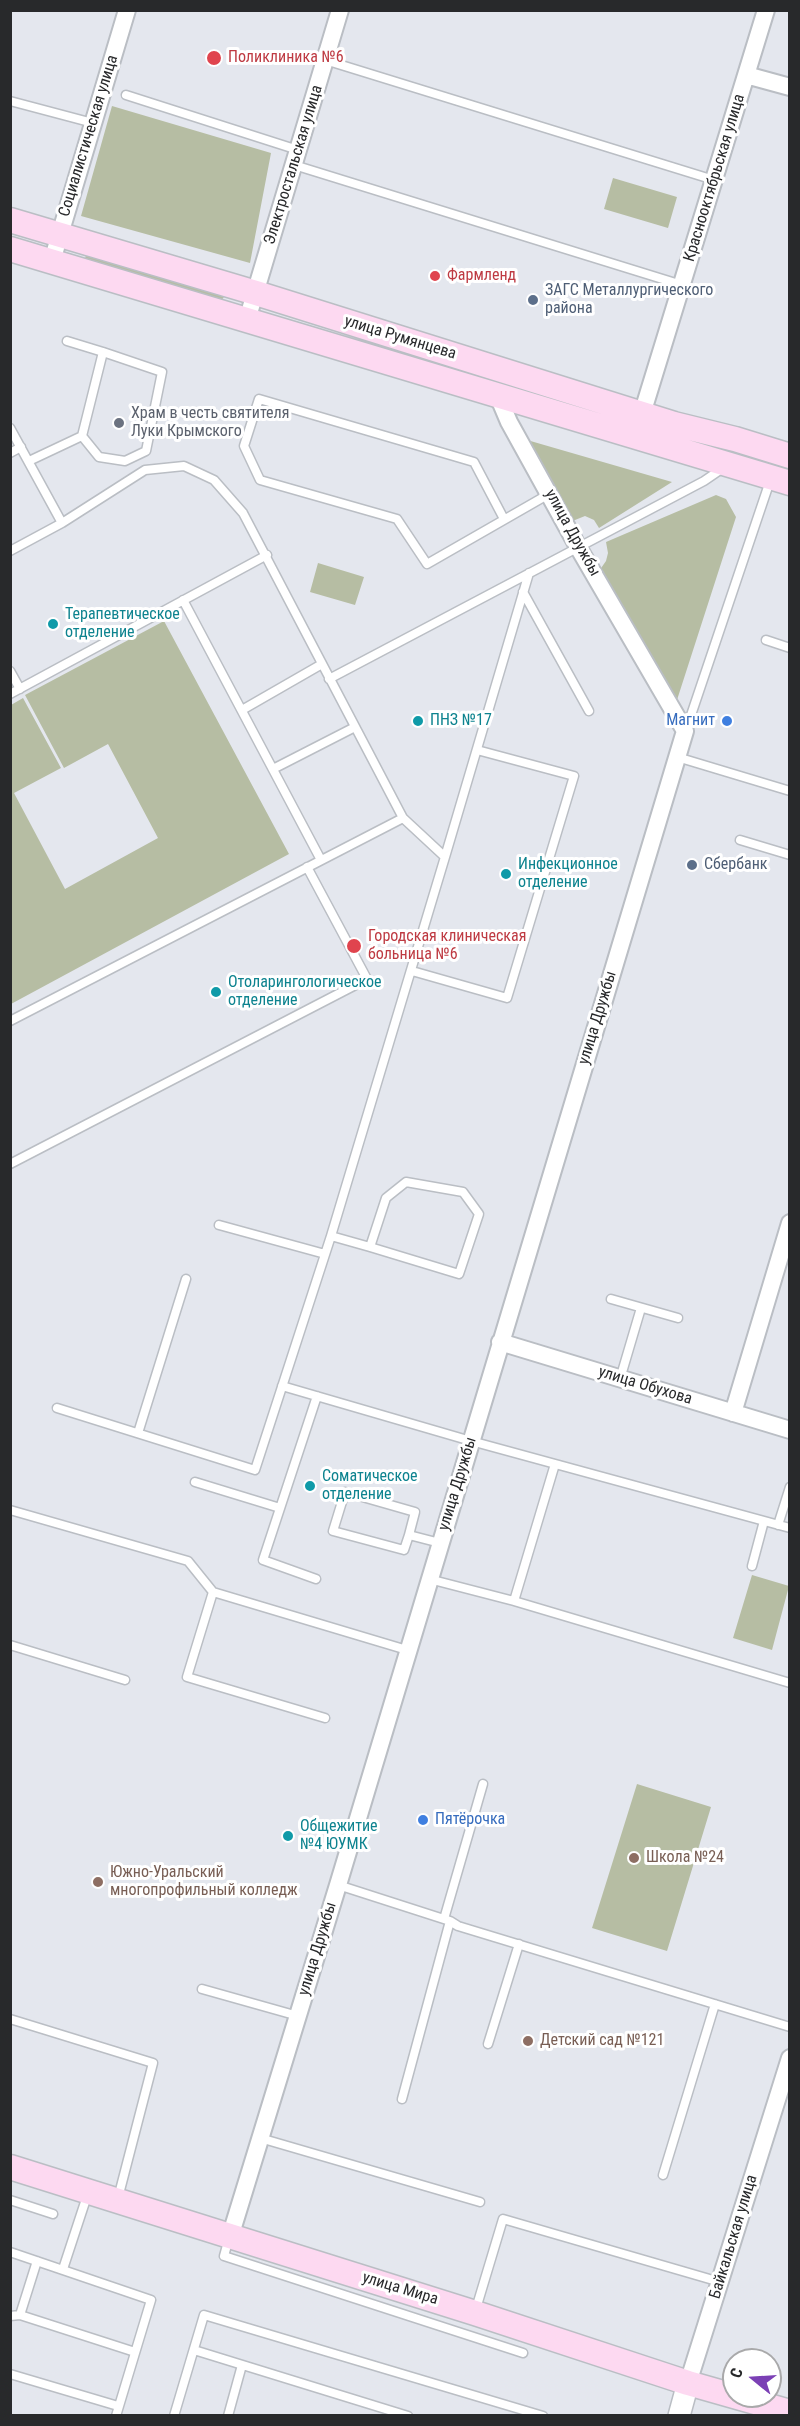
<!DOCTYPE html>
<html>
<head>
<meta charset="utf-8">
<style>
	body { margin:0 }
	#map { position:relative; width:800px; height:2426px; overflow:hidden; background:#e4e7ee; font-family:"Roboto Condensed",sans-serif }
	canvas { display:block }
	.frame { position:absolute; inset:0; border:12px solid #28292b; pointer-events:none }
	.north { position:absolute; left:722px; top:2348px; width:60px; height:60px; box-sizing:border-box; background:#fff; border:2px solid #a9a9aa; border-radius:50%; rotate:288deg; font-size:16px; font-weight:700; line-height:24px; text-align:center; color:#28292b }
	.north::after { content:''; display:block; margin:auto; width:21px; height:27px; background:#7b40b5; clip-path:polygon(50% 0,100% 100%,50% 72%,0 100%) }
</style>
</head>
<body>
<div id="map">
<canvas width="800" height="2426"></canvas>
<div class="frame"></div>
<div class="north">С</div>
</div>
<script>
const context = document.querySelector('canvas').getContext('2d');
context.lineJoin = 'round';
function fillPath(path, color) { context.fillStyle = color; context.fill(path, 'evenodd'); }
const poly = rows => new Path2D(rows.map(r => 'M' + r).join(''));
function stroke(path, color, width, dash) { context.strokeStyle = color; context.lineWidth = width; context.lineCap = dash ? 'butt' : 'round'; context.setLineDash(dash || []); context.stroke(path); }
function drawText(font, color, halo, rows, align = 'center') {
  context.font = font + ' "Roboto Condensed",sans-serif'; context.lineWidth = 6; context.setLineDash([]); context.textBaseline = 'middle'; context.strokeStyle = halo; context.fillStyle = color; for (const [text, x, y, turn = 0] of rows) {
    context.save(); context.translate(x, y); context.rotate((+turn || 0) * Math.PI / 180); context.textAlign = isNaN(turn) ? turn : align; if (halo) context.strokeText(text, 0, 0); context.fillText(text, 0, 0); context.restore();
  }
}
fillPath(poly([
	[112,106,271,153,250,263,81,216],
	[613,178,677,197,668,228,604,209],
	[86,255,223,294,224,297,221,301,85,259],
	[527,440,672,482,599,528,594,520,585,516,570,522],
	[716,495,726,499,736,517,676,703,599,571,606,561,608,553,606,542],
	[318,563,364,577,355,605,310,592],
	[164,621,289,854,11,1004,11,705,23,698,61,768,14,793,65,889,158,838,108,744,64,768,25,695],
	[752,1575,789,1586,772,1650,733,1638],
	[637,1784,711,1807,667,1951,592,1928]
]), '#b6bda3');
const service = poly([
	[325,60,714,180],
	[126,95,298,150],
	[10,101,93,123],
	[294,165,682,285],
	[67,341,103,352],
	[10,428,62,523],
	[10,453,21,447],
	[29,461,82,436,103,352,162,372,146,451,125,461,99,457,82,436],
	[504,519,474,462,259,399,244,446,260,480,397,519,427,564,549,494],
	[10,551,62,523,145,470,184,466,214,480,243,513,403,818,445,857,331,1236,255,1470,57,1408],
	[523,592,589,711],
	[183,600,321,860],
	[766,640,790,648],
	[10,671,20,689],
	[329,679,704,481,723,468],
	[10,694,267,555],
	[242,710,322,664],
	[686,730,771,478],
	[677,757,790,791],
	[273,769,355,727],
	[740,840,790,855],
	[445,857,529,573],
	[412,971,507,998,574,776,477,750],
	[10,1021,403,818],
	[10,1164,367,979,307,867],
	[219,1225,325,1254],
	[331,1236,370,1247,459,1274,479,1214,463,1192,406,1182,386,1198,370,1247],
	[611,1299,678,1318],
	[620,1379,641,1308],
	[282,1386,471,1441,790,1528],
	[138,1433,186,1279],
	[195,1482,280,1508],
	[10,1510,188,1561,213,1592],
	[778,1525,790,1487],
	[409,1535,415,1512,345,1492,333,1531,404,1550,409,1535,440,1543],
	[752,1566,764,1521],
	[316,1579,263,1560,317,1396],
	[429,1579,514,1601,790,1683],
	[514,1601,555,1464],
	[10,1645,125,1680],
	[325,1718,187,1677,213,1592,407,1650],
	[338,1885,450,1921,458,1926,790,2027],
	[444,1919,483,1784],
	[202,1989,298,2016],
	[10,2019,153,2063,118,2198],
	[488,2044,519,1944],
	[402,2099,450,1921],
	[260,2138,480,2202],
	[663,2175,715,2004],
	[10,2200,53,2214],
	[229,2238,224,2256,523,2353],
	[10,2252,151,2300,116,2416],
	[63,2269,88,2193],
	[475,2312,503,2219,720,2282],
	[20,2315,135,2352],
	[10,2316,20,2315,37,2261],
	[194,2350,408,2416],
	[10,2374,118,2406],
	[174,2416,204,2315,543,2416],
	[228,2416,242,2365]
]);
const minor = poly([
	[746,75,790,87],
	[52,261,127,10],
	[247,320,340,10],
	[642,414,766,10],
	[500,1342,790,1430],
	[733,1413,790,1223],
	[230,2237,338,1885,685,731,578,547,509,422,498,396],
	[688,2383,790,2058]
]);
const tertiary = poly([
	[679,2416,688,2383]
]);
const secondary = poly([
	[10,220,256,293,674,424,735,439,790,456],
	[10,249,790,483],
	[10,2167,475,2313,688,2383,790,2412]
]);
stroke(service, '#babec4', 11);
stroke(minor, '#babec4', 20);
stroke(tertiary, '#babec4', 24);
stroke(secondary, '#babec4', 27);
stroke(service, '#fff', 8);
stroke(minor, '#fff', 16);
stroke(tertiary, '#fff', 21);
stroke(secondary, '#fdd9f1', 24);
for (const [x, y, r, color] of [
	[214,58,8,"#e0444e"],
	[435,276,6,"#e0444e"],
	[533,300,6,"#5c6f8a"],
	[119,423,6,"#6b7280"],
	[53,624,6,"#0f9aa8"],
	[418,721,6,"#0f9aa8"],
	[727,721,6,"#3f7fe0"],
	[692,865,6,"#5c6f8a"],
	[506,874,6,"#0f9aa8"],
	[354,946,8,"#e0444e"],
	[216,992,6,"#0f9aa8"],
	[310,1486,6,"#0f9aa8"],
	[423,1820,6,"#3f7fe0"],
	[288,1836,6,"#0f9aa8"],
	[634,1858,6,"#8d6e63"],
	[98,1882,6,"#8d6e63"],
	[528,2041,6,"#8d6e63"]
]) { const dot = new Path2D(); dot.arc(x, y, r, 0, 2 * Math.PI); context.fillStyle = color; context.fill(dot); stroke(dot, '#fff', 2); }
drawText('16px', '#be3a42', '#fff', [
	["Поликлиника №6",228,58],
	["Фармленд",447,276],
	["Городская клиническая",368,937],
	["больница №6",368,955]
], 'left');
drawText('16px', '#28292b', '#fff', [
	["Социалистическая улица",89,136,-73],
	["Электростальская улица",294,165,-73],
	["Краснооктябрьская улица",715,178,-73],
	["улица Румянцева",400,338,17],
	["улица Дружбы",572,533,61],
	["улица Дружбы",598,1018,-73],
	["улица Обухова",645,1386,17],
	["улица Дружбы",458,1484,-73],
	["улица Дружбы",318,1949,-73],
	["Байкальская улица",734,2237,-73],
	["улица Мира",400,2289,17]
]);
drawText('16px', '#4e5e75', '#fff', [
	["ЗАГС Металлургического",545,291],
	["района",545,309],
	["Сбербанк",704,865]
], 'left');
drawText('16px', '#5b616d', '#fff', [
	["Храм в честь святителя",131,414],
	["Луки Крымского",131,432]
], 'left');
drawText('16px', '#0d838f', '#fff', [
	["Терапевтическое",65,615],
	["отделение",65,633],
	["ПНЗ №17",430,721],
	["Инфекционное",518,865],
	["отделение",518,883],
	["Отоларингологическое",228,983],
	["отделение",228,1001],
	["Соматическое",322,1477],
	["отделение",322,1495],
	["Общежитие",300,1827],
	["№4 ЮУМК",300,1845]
], 'left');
drawText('16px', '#366cbe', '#fff', [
	["Магнит",715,721],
	["Пятёрочка",435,1820,"left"]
], 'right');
drawText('16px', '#785e54', '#fff', [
	["Школа №24",646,1858],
	["Южно-Уральский",110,1873],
	["многопрофильный колледж",110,1891],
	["Детский сад №121",540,2041]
], 'left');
</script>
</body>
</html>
